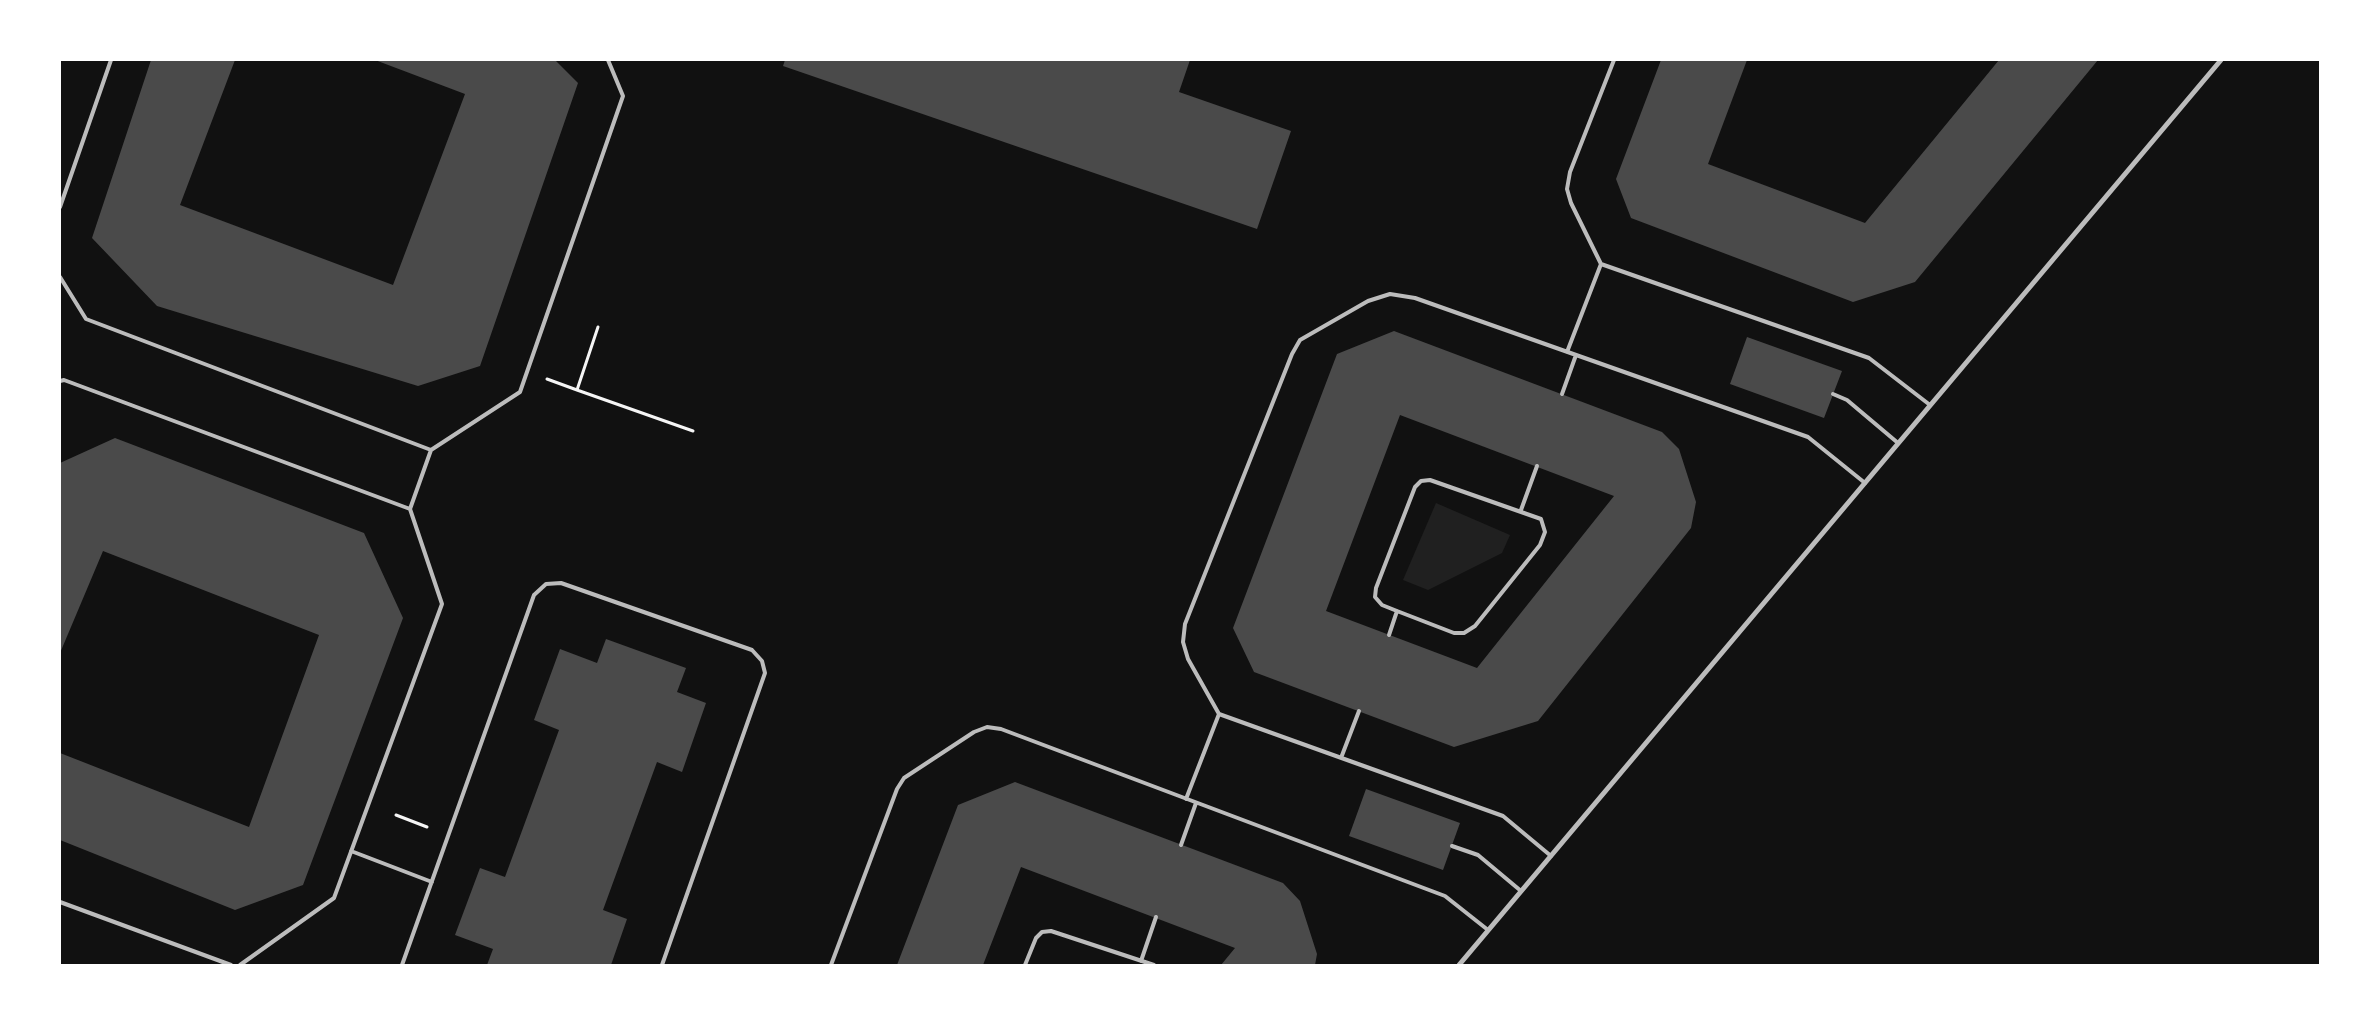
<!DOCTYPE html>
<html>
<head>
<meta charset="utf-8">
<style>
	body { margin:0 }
	#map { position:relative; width:2380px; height:1025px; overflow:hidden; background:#111; font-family:Raleway,sans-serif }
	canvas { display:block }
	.frame { position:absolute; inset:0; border:61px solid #fff; pointer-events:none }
</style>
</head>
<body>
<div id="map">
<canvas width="2380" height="1025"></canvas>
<div class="frame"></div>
</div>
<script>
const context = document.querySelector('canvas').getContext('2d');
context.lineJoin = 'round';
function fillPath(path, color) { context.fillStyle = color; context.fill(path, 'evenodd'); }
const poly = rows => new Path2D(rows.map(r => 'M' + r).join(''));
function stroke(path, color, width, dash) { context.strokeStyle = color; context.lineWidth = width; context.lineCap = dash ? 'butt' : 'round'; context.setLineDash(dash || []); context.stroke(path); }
fillPath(poly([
	[1436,503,1510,535,1502,553,1428,590,1403,580]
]), '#202020');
fillPath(poly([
	[151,60,235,60,180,205,393,285,465,94,375,60,555,60,578,83,480,366,418,386,157,306,92,238],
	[785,60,1190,60,1179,92,1291,131,1257,229,783,66],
	[1661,60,1747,60,1708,164,1865,223,1999,60,2098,60,1915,282,1853,302,1631,218,1616,179],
	[1394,331,1662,432,1679,449,1696,502,1691,528,1538,721,1454,747,1254,672,1233,628,1337,354],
	[1400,415,1614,496,1477,668,1326,611],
	[1747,337,1842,371,1824,418,1730,384],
	[115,438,364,533,403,618,303,885,235,910,60,840,60,753,249,827,319,635,103,551,60,653,60,463],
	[606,639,686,668,677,692,706,703,682,772,657,762,603,910,627,919,611,965,487,965,493,949,455,935,480,868,505,877,559,730,534,720,560,649,597,663],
	[1015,782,1283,883,1300,901,1317,954,1315,965,1221,965,1235,948,1021,867,983,965,897,965,958,805],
	[1366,789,1460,823,1443,870,1349,836]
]), '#4a4a4a');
stroke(poly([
	[547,379,577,390,598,327],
	[577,390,693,431],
	[396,815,427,827]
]), '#f5f5f5', 3);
stroke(poly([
	[1614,60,1570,172,1567,189,1571,203,1601,264,1869,358,1930,405],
	[60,207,111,60],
	[60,277,86,319,431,450,520,392,623,96,608,60],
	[1567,352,1601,264],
	[60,381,64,380,410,509,442,604,334,898,240,965],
	[1562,394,1576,355],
	[1833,394,1847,400,1898,443],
	[410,509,431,450],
	[1521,510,1537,466],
	[1389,635,1397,611,1454,633,1464,633,1475,626,1540,545,1545,532,1541,519,1430,480,1421,481,1415,487,1376,588,1375,597,1382,605,1397,611],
	[1341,758,1359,711],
	[1186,799,1219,714],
	[1181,845,1196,803],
	[1452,846,1478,855,1521,891],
	[351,851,432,882],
	[1551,856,1503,816,1219,714,1188,659,1183,642,1185,624,1292,354,1300,340,1368,301,1390,294,1415,298,1808,437,1865,483],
	[60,902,231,965],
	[1141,961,1156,917],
	[402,965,534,595,546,584,561,583,752,650,762,661,765,673,662,965],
	[831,965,897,789,904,778,974,732,987,727,1001,729,1445,896,1488,930],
	[1025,965,1036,938,1042,932,1051,931,1154,965]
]), '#bcbcbc', 4);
stroke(poly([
	[1459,965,2221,60]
]), '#bcbcbc', 5);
</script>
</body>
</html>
